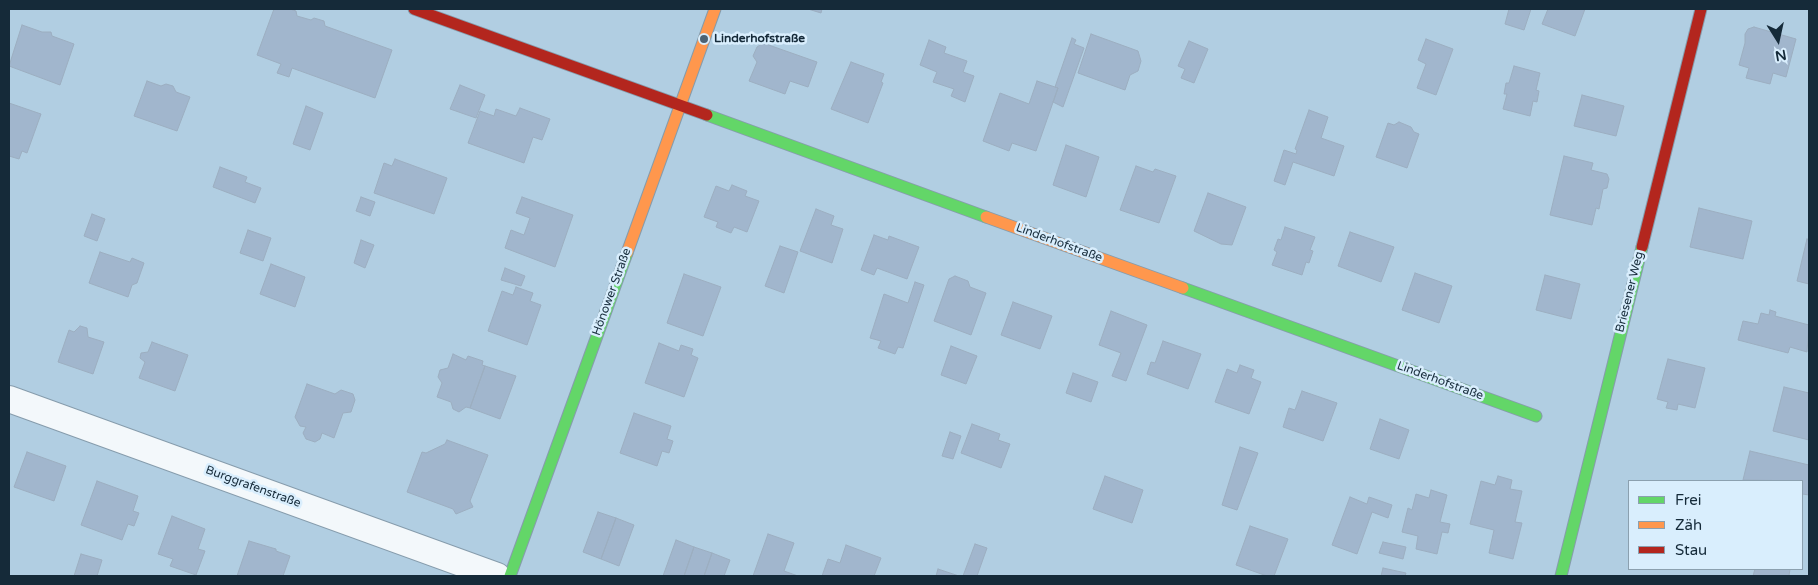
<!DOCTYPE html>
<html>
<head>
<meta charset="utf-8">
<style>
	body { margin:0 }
	#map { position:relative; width:1818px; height:585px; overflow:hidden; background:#b1cee2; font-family:"Varela Round",sans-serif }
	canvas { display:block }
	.frame { position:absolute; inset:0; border:10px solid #152a39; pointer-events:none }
	.legend { position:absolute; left:1628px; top:480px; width:175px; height:90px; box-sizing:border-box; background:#d9eefd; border:1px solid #8ba0af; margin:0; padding:6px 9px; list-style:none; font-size:15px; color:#152a39 }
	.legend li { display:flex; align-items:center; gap:10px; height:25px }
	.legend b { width:25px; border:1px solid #8ba0af }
	.north { position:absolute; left:1753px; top:15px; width:50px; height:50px; -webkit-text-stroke:4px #d9eefd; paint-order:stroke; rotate:170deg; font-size:14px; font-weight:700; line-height:20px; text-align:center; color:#152a39 }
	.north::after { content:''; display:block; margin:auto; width:18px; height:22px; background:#152a39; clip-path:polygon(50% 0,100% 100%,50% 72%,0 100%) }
</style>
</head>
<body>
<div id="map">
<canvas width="1818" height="585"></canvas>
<div class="frame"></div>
<ul class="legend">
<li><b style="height:6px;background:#63d668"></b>Frei</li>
<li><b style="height:6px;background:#ff974d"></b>Zäh</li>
<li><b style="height:6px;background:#b3261e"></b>Stau</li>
</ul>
<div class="north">N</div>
</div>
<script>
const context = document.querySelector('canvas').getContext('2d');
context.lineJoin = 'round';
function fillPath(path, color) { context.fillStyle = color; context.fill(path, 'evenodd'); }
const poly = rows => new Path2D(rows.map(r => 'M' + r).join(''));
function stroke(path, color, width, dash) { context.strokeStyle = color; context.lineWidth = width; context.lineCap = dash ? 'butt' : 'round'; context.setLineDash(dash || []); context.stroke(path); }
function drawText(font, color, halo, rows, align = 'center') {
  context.font = font + ' "Varela Round",sans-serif'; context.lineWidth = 5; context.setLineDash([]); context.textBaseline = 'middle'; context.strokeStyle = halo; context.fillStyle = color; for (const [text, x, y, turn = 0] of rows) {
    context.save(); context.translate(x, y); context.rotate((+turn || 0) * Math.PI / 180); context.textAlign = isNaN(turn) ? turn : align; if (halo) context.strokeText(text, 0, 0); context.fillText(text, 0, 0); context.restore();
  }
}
const building = poly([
	[274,9,290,9,296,11,297,16,311,20,314,18,324,21,325,26,392,50,375,98,292,68,289,77,277,73,281,64,257,55,274,9],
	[808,9,822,9,821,13,808,9],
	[1509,9,1531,9,1524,30,1505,24,1509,9],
	[1548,9,1585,9,1575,36,1542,24,1548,9],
	[22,25,42,32,51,32,52,36,74,44,60,85,9,66,22,25],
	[1754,27,1796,39,1786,77,1773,73,1770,84,1746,78,1749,68,1739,65,1745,43,1745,34,1748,29,1754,27],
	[1091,34,1138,51,1141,61,1138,71,1130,75,1125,90,1078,73,1091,34],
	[1072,38,1076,40,1074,44,1084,48,1063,107,1053,102,1058,88,1055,87,1072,38],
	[1426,39,1453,49,1436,95,1417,88,1426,64,1418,60,1426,39],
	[929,40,946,47,944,53,967,61,963,72,974,76,965,102,951,96,954,89,933,82,937,72,920,65,929,40],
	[1189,41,1208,49,1194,83,1181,78,1185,69,1178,66,1189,41],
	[763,43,817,62,808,87,790,81,785,94,749,81,757,62,753,56,757,47,763,43],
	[851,62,884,74,881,82,883,83,868,123,831,109,851,62],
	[1514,66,1540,73,1536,90,1539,91,1537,102,1533,101,1530,116,1503,109,1507,94,1504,94,1506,83,1509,83,1514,66],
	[147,81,161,86,166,84,173,86,176,92,190,97,177,131,134,116,147,81],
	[1037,81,1058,88,1036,151,1012,143,1009,151,983,141,1000,93,1029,104,1037,81],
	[460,85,485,95,476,118,450,109,460,85],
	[1582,95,1624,106,1616,136,1574,126,1582,95],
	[9,103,41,114,27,153,22,151,19,159,9,156,9,103],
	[306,106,323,113,310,150,293,144,306,106],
	[520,108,550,119,542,140,533,137,524,163,468,143,480,111,494,116,496,109,516,116,520,108],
	[1309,110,1328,117,1321,138,1344,146,1334,176,1293,162,1285,185,1274,181,1284,150,1296,154,1297,150,1295,149,1309,110],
	[1399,122,1411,127,1414,132,1419,134,1407,168,1376,157,1388,123,1394,125,1399,122],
	[1066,145,1099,157,1086,197,1053,185,1066,145],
	[1564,156,1593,163,1591,170,1607,174,1609,179,1607,188,1603,189,1599,209,1596,208,1592,225,1550,215,1564,156],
	[395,159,447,178,434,214,374,193,384,163,392,166,395,159],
	[1136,166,1153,172,1155,169,1176,176,1159,223,1120,210,1136,166],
	[220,167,247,177,245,182,261,188,255,203,213,187,220,167],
	[732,185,747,191,745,196,759,201,747,232,734,227,731,233,716,227,718,222,704,217,716,186,729,191,732,185],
	[1208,193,1246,207,1232,245,1221,244,1194,231,1208,193],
	[361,197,375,202,370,216,356,211,361,197],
	[522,197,573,215,555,267,505,248,511,230,524,235,530,218,516,213,522,197],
	[1699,208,1752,221,1743,259,1690,247,1699,208],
	[816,209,834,216,831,225,843,229,832,263,800,251,816,209],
	[92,214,105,219,97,241,84,236,92,214],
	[1285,227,1315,237,1310,250,1313,251,1309,263,1306,262,1302,275,1272,265,1277,252,1274,250,1278,239,1281,240,1285,227],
	[248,230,271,238,263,261,240,253,248,230],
	[1350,232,1394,247,1381,282,1338,266,1350,232],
	[874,235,888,240,889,236,919,247,907,279,877,268,874,275,861,270,874,235],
	[1807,239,1809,240,1809,284,1797,281,1807,239],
	[361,240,374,245,365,268,354,263,361,240],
	[780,246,798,252,784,293,765,286,780,246],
	[100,252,130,262,132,258,144,263,137,283,132,285,128,297,89,283,100,252],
	[271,264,305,277,295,307,260,294,271,264],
	[505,268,525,276,521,286,501,280,505,268],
	[1415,273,1452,286,1439,323,1402,310,1415,273],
	[684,274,721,287,703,336,667,323,684,274],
	[1545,275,1580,284,1571,319,1536,310,1545,275],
	[955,276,968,281,970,287,986,293,971,335,934,321,949,279,955,276],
	[915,282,924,285,903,348,898,347,895,354,878,348,881,341,870,338,884,294,908,303,915,282],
	[516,287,533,293,530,301,541,305,527,345,488,331,502,291,513,295,516,287],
	[1013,302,1052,316,1040,349,1001,335,1013,302],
	[1770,310,1776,312,1775,316,1809,325,1807,352,1790,347,1788,353,1738,340,1743,321,1758,324,1761,313,1769,315,1770,310],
	[1111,311,1147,325,1126,381,1112,376,1121,353,1099,345,1111,311],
	[80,326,87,328,88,337,104,342,93,374,58,362,69,330,74,332,80,326],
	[1163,341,1201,354,1188,389,1147,374,1151,362,1155,363,1163,341],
	[152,342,188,355,175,391,139,378,145,362,140,358,141,353,148,352,152,342],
	[659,343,679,351,681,345,693,349,691,355,698,358,684,397,645,383,659,343],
	[951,346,977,356,966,384,941,375,951,346],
	[453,354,466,360,468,356,483,361,482,365,485,366,470,408,466,407,459,412,453,409,451,402,437,397,442,383,438,377,440,370,448,368,453,354],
	[1668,359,1705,368,1695,408,1678,404,1677,410,1666,408,1668,402,1657,399,1668,359],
	[1240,365,1254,370,1251,378,1261,382,1249,414,1215,402,1227,369,1237,373,1240,365],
	[485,366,516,376,500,419,470,408,485,366],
	[1073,373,1098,382,1091,402,1066,393,1073,373],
	[307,384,335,394,341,390,353,394,355,400,351,412,343,413,334,438,322,433,320,439,315,442,306,439,303,433,306,427,300,426,295,417,307,384],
	[1784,387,1809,393,1809,440,1773,431,1784,387],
	[1302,391,1337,403,1323,441,1283,427,1289,408,1295,410,1302,391],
	[634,413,671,426,667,439,673,441,669,453,662,451,657,466,620,453,634,413],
	[1380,419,1409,430,1399,459,1370,449,1380,419],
	[972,424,1000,434,998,440,1010,444,1001,468,961,453,972,424],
	[950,432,961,436,953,459,942,456,950,432],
	[447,440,488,455,470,501,473,507,456,514,453,509,407,492,422,452,426,453,445,444,447,440],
	[1240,447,1258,453,1237,510,1222,505,1240,447],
	[1750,451,1809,465,1809,495,1802,494,1802,481,1743,480,1750,451],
	[27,452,66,466,54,501,14,487,27,452],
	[1105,476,1143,490,1132,523,1093,509,1105,476],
	[1498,476,1512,480,1510,489,1522,491,1515,522,1522,523,1513,559,1489,553,1494,530,1470,524,1481,481,1495,485,1498,476],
	[97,481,138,496,133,511,139,513,134,526,128,524,122,540,81,525,97,481],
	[1431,490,1447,495,1440,522,1450,524,1448,533,1442,532,1437,554,1416,549,1418,536,1402,532,1408,508,1412,510,1416,494,1429,498,1431,490],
	[1350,497,1367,504,1369,497,1392,505,1388,518,1372,512,1357,554,1332,545,1350,497],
	[598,512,616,518,601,559,583,552,598,512],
	[172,516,205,529,198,549,205,551,196,575,170,566,173,559,158,554,172,516],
	[616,518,634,525,619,566,601,559,616,518],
	[1250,526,1288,539,1274,576,1267,576,1236,565,1250,526],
	[768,534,794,543,784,571,798,576,753,576,768,534],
	[676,540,694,547,684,576,663,576,676,540],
	[249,541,276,549,276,551,290,556,283,576,237,576,249,541],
	[1383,542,1406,547,1403,559,1379,553,1383,542],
	[975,544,987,548,977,576,963,576,975,544],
	[846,545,881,558,874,576,822,576,828,559,840,563,846,545],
	[694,547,712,553,704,576,684,576,694,547],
	[712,553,730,560,724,576,704,576,712,553],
	[81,554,102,560,97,576,74,576,81,554],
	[1383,568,1406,573,1405,576,1381,576,1383,568],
	[938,569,959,576,936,576,938,569],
	[1755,569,1790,569,1789,576,1753,576,1755,569]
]);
fillPath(building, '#a1b6cd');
stroke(building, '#9caec0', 1);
const street = poly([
	[9,399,497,576]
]);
const fast = poly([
	[707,115,986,217],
	[1183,288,1536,416],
	[510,576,627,253],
	[1561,576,1642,247]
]);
const slow = poly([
	[986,217,1183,288],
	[627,253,715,9]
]);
const jam = poly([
	[414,9,707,115],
	[1642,247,1701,9]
]);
stroke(street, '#869cac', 28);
stroke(fast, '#869cac', 13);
stroke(slow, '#869cac', 13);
stroke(jam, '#869cac', 13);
stroke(street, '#f3f8fb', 26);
stroke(fast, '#63d668', 11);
stroke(slow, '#ff974d', 11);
stroke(jam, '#b3261e', 11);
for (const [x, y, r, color] of [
	[704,39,5,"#4c6374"]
]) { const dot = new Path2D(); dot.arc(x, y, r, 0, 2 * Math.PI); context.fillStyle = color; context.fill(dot); stroke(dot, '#d9eefd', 2); }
drawText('bold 12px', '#152a39', '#d9eefd', [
	["Linderhofstraße",714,39]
], 'left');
drawText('12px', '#152a39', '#d9eefd', [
	["Linderhofstraße",1059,243,20],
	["Hönower Straße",612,292,-70],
	["Briesener Weg",1630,292,-76],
	["Linderhofstraße",1440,381,20],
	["Burggrafenstraße",253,487,20]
]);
</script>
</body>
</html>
